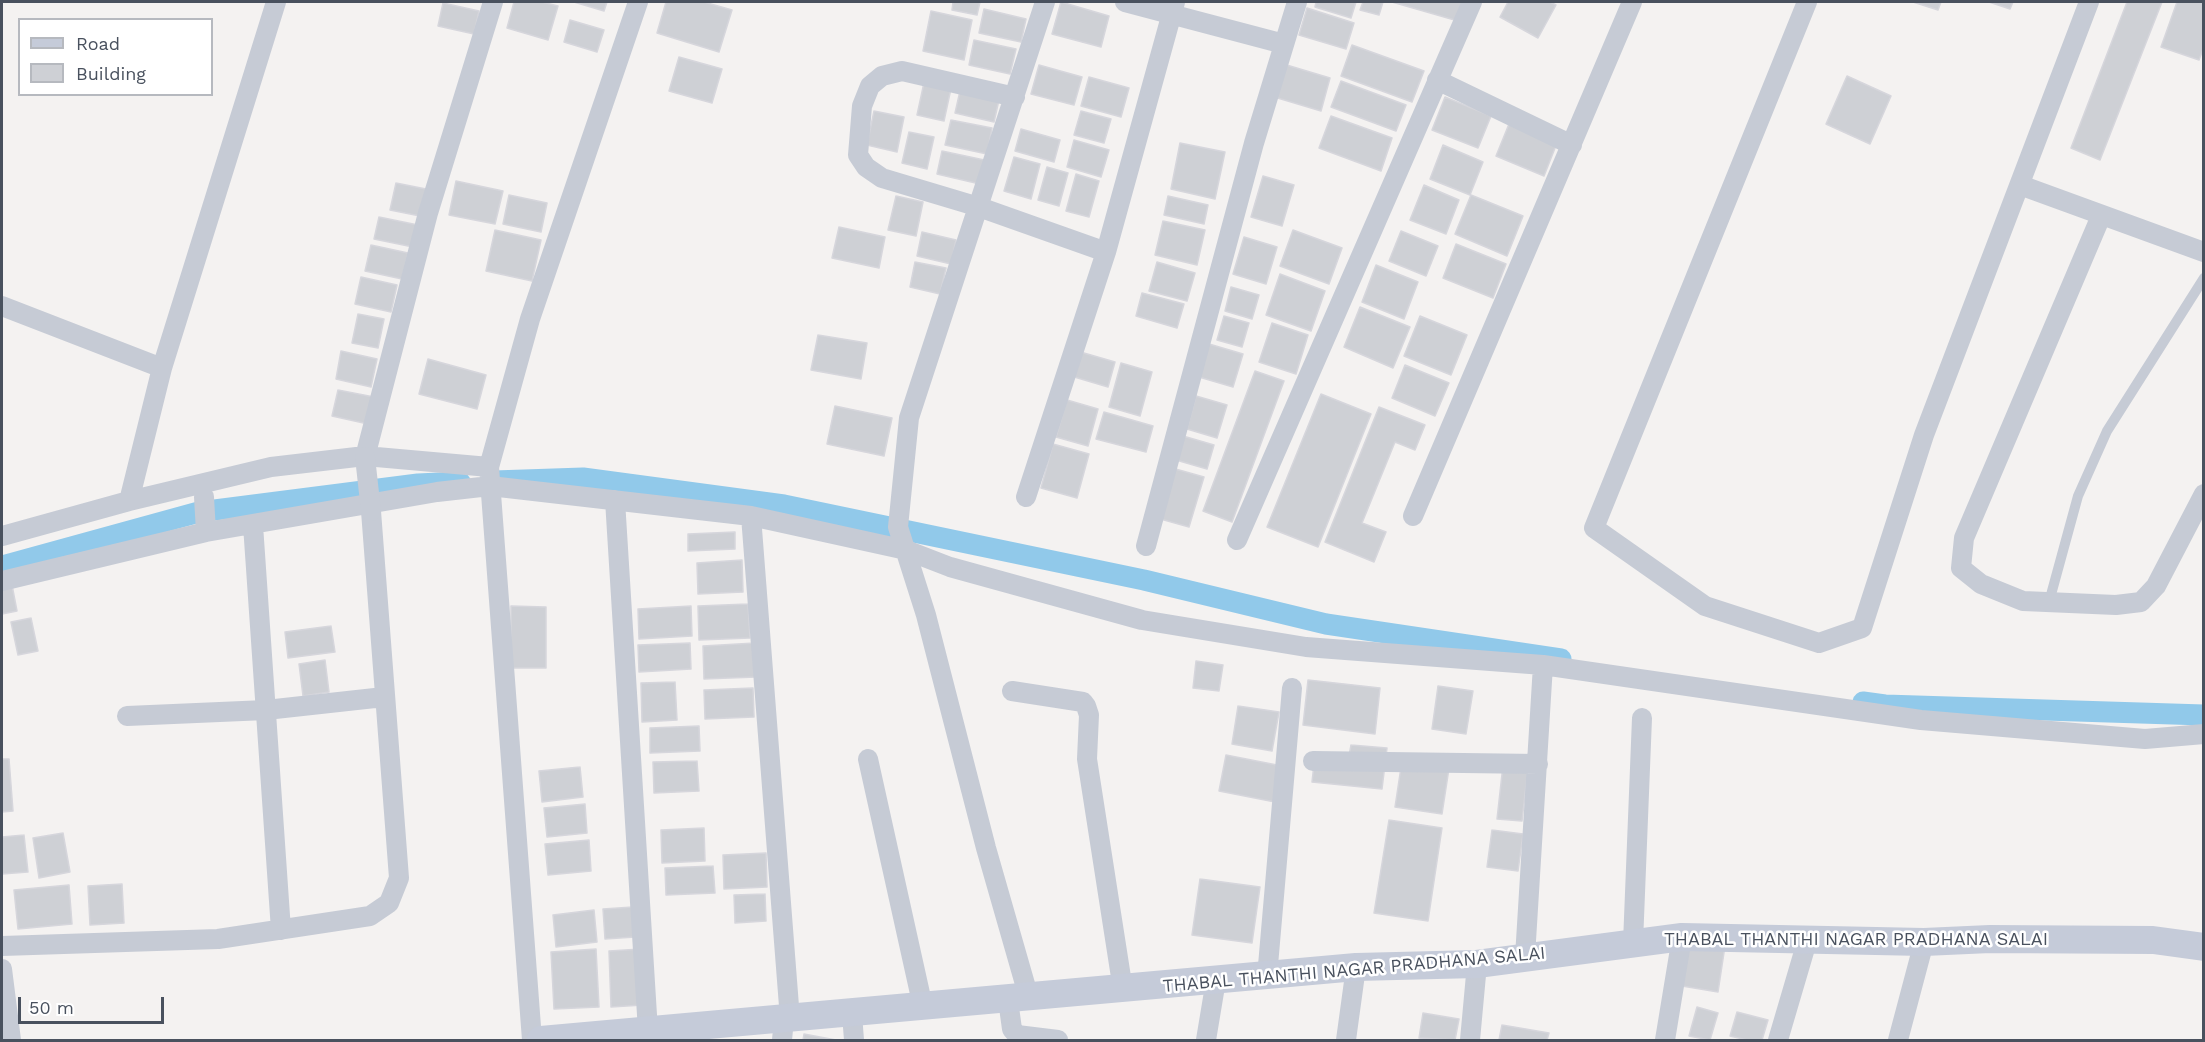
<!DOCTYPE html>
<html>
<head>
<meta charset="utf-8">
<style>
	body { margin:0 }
	#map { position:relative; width:2205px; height:1042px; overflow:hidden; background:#f4f2f1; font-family:"Work Sans",sans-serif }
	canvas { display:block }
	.frame { position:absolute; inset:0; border:3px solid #49515e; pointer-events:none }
	.legend { position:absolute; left:18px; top:18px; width:195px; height:78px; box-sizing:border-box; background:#fff; border:2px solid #b6b9bf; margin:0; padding:8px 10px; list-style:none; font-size:18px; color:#49515e }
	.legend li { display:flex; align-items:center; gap:12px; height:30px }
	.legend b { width:30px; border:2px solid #b6b9bf }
	.scale { position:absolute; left:18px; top:997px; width:146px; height:27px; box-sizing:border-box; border:3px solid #49515e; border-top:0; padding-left:8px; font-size:18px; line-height:21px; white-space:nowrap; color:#49515e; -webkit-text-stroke:4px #fff; paint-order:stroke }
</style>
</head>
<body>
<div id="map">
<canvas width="2205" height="1042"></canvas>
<div class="frame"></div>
<ul class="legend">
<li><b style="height:8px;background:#c5cbd9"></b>Road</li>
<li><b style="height:16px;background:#ced0d5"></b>Building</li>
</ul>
<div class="scale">50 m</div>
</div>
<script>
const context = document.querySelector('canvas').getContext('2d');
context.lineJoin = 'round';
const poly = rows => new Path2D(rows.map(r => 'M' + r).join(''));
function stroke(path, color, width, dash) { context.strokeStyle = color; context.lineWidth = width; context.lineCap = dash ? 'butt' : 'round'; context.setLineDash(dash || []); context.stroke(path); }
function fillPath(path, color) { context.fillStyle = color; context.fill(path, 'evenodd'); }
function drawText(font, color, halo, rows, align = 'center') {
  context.font = font + ' "Work Sans",sans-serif'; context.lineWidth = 5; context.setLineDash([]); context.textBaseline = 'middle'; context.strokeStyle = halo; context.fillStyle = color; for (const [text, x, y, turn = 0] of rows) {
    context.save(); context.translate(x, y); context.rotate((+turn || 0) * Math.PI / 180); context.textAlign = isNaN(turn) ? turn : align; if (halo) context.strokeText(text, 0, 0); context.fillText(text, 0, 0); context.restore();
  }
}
stroke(poly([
	[494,481,583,478,784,505,1144,580,1326,624,1561,659],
	[2,566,199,512,418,484,460,482],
	[1863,702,1885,705,2204,715]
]), '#91c9ea', 21);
const building = poly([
	[514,2,542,2,558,6,548,40,507,28,514,2],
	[574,2,607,2,604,11,574,2],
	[666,2,704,2,732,10,719,52,657,33,666,2],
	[953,2,980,2,977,15,952,10,953,2],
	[1061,2,1109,16,1101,47,1052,34,1061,2],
	[1316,2,1356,2,1351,18,1315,7,1316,2],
	[1363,2,1383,2,1379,15,1360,10,1363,2],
	[1392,2,1464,2,1458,21,1392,2],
	[1508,2,1550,2,1556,5,1538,38,1500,17,1508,2],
	[1913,2,1941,2,1938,10,1913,2],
	[1989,2,2013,2,2010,9,1989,2],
	[2127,2,2162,2,2100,160,2071,148,2127,2],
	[2177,2,2204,2,2204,47,2199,60,2161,47,2177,2],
	[443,3,479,11,474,34,438,26,443,3],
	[1307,8,1354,23,1346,49,1299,35,1307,8],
	[984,9,1026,19,1021,42,979,33,984,9],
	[931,11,972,20,964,60,923,51,931,11],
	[570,20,604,30,597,52,564,42,570,20],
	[974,40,1016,49,1010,74,969,65,974,40],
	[1352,45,1424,71,1412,102,1341,76,1352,45],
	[679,57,722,69,712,103,669,91,679,57],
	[1280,63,1330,78,1321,111,1271,96,1280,63],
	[1039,65,1082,77,1074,105,1031,94,1039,65],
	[1847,76,1891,96,1870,144,1826,124,1847,76],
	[1089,77,1129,88,1121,117,1081,106,1089,77],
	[925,78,952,84,944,121,917,115,925,78],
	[1341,81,1406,105,1396,131,1331,107,1341,81],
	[960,91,999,100,994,122,955,113,960,91],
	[1445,97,1491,116,1478,148,1432,130,1445,97],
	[874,111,904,117,897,152,867,145,874,111],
	[1081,111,1111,119,1104,143,1074,135,1081,111],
	[1331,116,1392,138,1381,171,1319,148,1331,116],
	[951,120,992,128,987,154,945,145,951,120],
	[1509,124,1557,143,1544,176,1496,156,1509,124],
	[1021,129,1060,140,1054,162,1015,151,1021,129],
	[909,132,934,137,927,169,902,163,909,132],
	[1074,140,1109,150,1101,177,1067,167,1074,140],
	[1180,143,1225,152,1215,199,1171,189,1180,143],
	[1443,145,1483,162,1470,195,1430,179,1443,145],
	[942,151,989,161,984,185,937,174,942,151],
	[1014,157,1040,164,1031,199,1004,191,1014,157],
	[1047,167,1068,173,1059,206,1038,200,1047,167],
	[1076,174,1099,181,1089,217,1066,211,1076,174],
	[1263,176,1294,185,1282,226,1251,217,1263,176],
	[456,181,503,191,495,224,449,215,456,181],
	[396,183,426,189,420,216,390,210,396,183],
	[1424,185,1459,200,1446,234,1410,220,1424,185],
	[509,195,547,203,541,232,503,224,509,195],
	[1471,195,1523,216,1507,256,1455,234,1471,195],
	[896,196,923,202,916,236,888,230,896,196],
	[1168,196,1208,205,1204,224,1164,215,1168,196],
	[379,217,418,225,413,247,374,239,379,217],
	[1163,221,1205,230,1197,265,1155,255,1163,221],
	[839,227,885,237,879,268,832,258,839,227],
	[495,230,541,240,532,281,486,271,495,230],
	[1293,230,1342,248,1329,284,1280,266,1293,230],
	[1401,231,1438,246,1426,276,1389,261,1401,231],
	[922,232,956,240,951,264,917,256,922,232],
	[1244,237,1277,247,1266,284,1233,274,1244,237],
	[1456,244,1506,264,1493,298,1443,278,1456,244],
	[371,245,408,253,402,279,365,271,371,245],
	[915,262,946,268,940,294,910,287,915,262],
	[1157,262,1195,273,1187,301,1149,291,1157,262],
	[1376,265,1418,282,1404,319,1362,302,1376,265],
	[1280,274,1325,291,1311,331,1266,315,1280,274],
	[361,277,397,285,391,312,355,304,361,277],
	[1231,287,1259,295,1252,319,1225,311,1231,287],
	[1142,293,1184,304,1177,328,1136,316,1142,293],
	[1360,307,1410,327,1393,368,1344,347,1360,307],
	[358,314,384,319,378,348,352,343,358,314],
	[1224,316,1249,323,1242,347,1217,340,1224,316],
	[1420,316,1467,335,1451,375,1404,356,1420,316],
	[1272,323,1308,335,1296,374,1259,362,1272,323],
	[818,335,867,343,861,379,811,370,818,335],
	[1209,344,1243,354,1233,387,1199,377,1209,344],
	[341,351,377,359,371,387,336,379,341,351],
	[1077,351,1115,362,1108,387,1071,376,1077,351],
	[428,359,486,375,477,409,419,394,428,359],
	[1121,363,1152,372,1140,416,1109,407,1121,363],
	[1405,365,1449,383,1435,416,1392,398,1405,365],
	[1255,371,1284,381,1232,522,1203,511,1255,371],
	[338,390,374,397,368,424,332,416,338,390],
	[1321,394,1371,414,1318,547,1267,527,1321,394],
	[1196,396,1227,405,1217,438,1187,429,1196,396],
	[1067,400,1098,409,1088,446,1056,437,1067,400],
	[835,406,892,418,884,456,827,444,835,406],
	[1379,407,1425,425,1415,450,1395,442,1362,523,1386,532,1374,562,1325,542,1379,407],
	[1104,412,1153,426,1146,452,1096,439,1104,412],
	[1183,436,1214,445,1207,469,1176,460,1183,436],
	[1053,444,1089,454,1077,498,1041,488,1053,444],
	[1172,468,1204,477,1189,527,1157,518,1172,468],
	[735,532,735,549,688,551,688,534,735,532],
	[742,560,743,592,698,594,697,563,742,560],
	[12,585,17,611,2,614,2,587,12,585],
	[748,604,750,638,699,640,698,606,748,604],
	[511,606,546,607,546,668,511,668,511,606],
	[691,606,692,636,639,639,638,609,691,606],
	[31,618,38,651,18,655,11,622,31,618],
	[331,626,335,652,288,658,285,632,331,626],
	[690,643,691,669,639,672,638,645,690,643],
	[755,643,756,677,704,679,703,646,755,643],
	[325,660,329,692,303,696,299,664,325,660],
	[1196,661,1223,665,1219,691,1193,688,1196,661],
	[1308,680,1380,688,1375,734,1303,725,1308,680],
	[675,682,677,720,642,722,641,683,675,682],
	[1438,686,1473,691,1466,734,1432,729,1438,686],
	[753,688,754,717,705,719,704,690,753,688],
	[1238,706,1279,712,1272,751,1232,744,1238,706],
	[699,726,700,751,650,753,650,728,699,726],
	[1351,745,1387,748,1382,789,1312,782,1314,764,1349,756,1351,745],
	[1403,754,1450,762,1442,814,1395,807,1403,754],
	[1226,755,1282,766,1275,802,1219,791,1226,755],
	[2,759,9,759,13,811,2,812,2,759],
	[697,761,699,791,654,793,653,762,697,761],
	[1503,765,1528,768,1522,821,1497,819,1503,765],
	[580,767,583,797,542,802,539,771,580,767],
	[585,804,587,833,547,837,544,808,585,804],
	[1389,820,1442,828,1428,921,1374,913,1389,820],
	[704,828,705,861,662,863,661,830,704,828],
	[1492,830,1523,834,1518,871,1487,867,1492,830],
	[63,833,70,872,39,878,33,838,63,833],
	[24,835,28,872,2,874,2,837,24,835],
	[589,840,591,871,548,875,545,844,589,840],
	[766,853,767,887,724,889,723,855,766,853],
	[713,866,715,893,666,895,665,868,713,866],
	[1200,879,1260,887,1252,943,1192,935,1200,879],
	[122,884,124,923,90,925,88,886,122,884],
	[69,885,72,924,18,929,14,890,69,885],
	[765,894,766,921,735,923,734,895,765,894],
	[633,907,635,937,605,939,603,909,633,907],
	[594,910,597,942,556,947,553,915,594,910],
	[1689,941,1725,946,1718,992,1682,986,1689,941],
	[596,949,599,1007,554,1009,551,952,596,949],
	[641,949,643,1005,611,1007,609,951,641,949],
	[1697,1007,1718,1013,1710,1040,1689,1036,1697,1007],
	[1737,1012,1768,1020,1762,1040,1747,1040,1730,1036,1737,1012],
	[1423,1013,1459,1019,1455,1040,1419,1038,1423,1013],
	[1502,1025,1549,1033,1547,1040,1499,1040,1502,1025],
	[804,1034,836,1040,803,1040,804,1034]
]);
fillPath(building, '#ced0d5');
stroke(building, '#d6d6dc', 1.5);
stroke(poly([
	[2049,602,2078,496,2107,431,2204,278]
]), '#c6cbd5', 10);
stroke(poly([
	[1125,2,1284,44],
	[1807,2,1594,528,1705,606,1819,643,1862,628,1924,435,2089,2],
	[1437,80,1572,145],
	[1015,97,902,71,882,76,870,86,862,106,858,155,866,167,882,178,979,207,1106,252],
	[2020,185,2204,252],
	[2101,216,1964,538,1961,568,1981,584,2023,601,2116,605,2141,602,2156,586,2204,494],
	[2,306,162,368],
	[365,457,428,213,493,2],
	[204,497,206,532],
	[1026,497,1106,252,1175,2],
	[615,500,648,1031],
	[129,501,162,368,276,2],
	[751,516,790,1019],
	[1413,516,1632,2],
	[253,525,281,930],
	[2,536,129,501,271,467,365,456,489,467],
	[1237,540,1472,2],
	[1146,546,1254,143,1297,2],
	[2,581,206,532,437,492,490,486,751,516,906,550,950,567,1142,620,1306,647,1543,665,1921,720,2145,739,2204,734],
	[1012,691,1083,702,1086,706,1089,715,1087,759,1123,990],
	[127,716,266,710,384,697],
	[868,759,923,1007],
	[1313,761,1538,764],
	[1633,943,1642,718],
	[2,946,218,939,370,916,389,903,399,878,371,511],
	[1525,957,1543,665],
	[2,969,11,1040],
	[1267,977,1292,688],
	[1029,998,986,848,926,615,898,527,909,418,1045,2],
	[1008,1000,1012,1029,1017,1035,1058,1040],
	[852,1014,854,1040],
	[532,1040,489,467,530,319,638,2],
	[782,1040,784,1019],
	[1206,1040,1216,980],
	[1346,1040,1356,967],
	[1470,1040,1477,964],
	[1665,1040,1682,937],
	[1778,1040,1808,938],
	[1898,1040,1924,942]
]), '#c6cbd5', 20);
stroke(poly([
	[541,1040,1356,967,1477,964,1682,937,1924,942,1990,939,2153,940,2204,947]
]), '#c5cbd9', 28);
stroke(poly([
	[365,457,371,511]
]), '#c6cbd5', 20);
drawText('18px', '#49515e', '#fff', [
	["THABAL THANTHI NAGAR PRADHANA SALAI",1856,940],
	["THABAL THANTHI NAGAR PRADHANA SALAI",1354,970,-5]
]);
</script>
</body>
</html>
